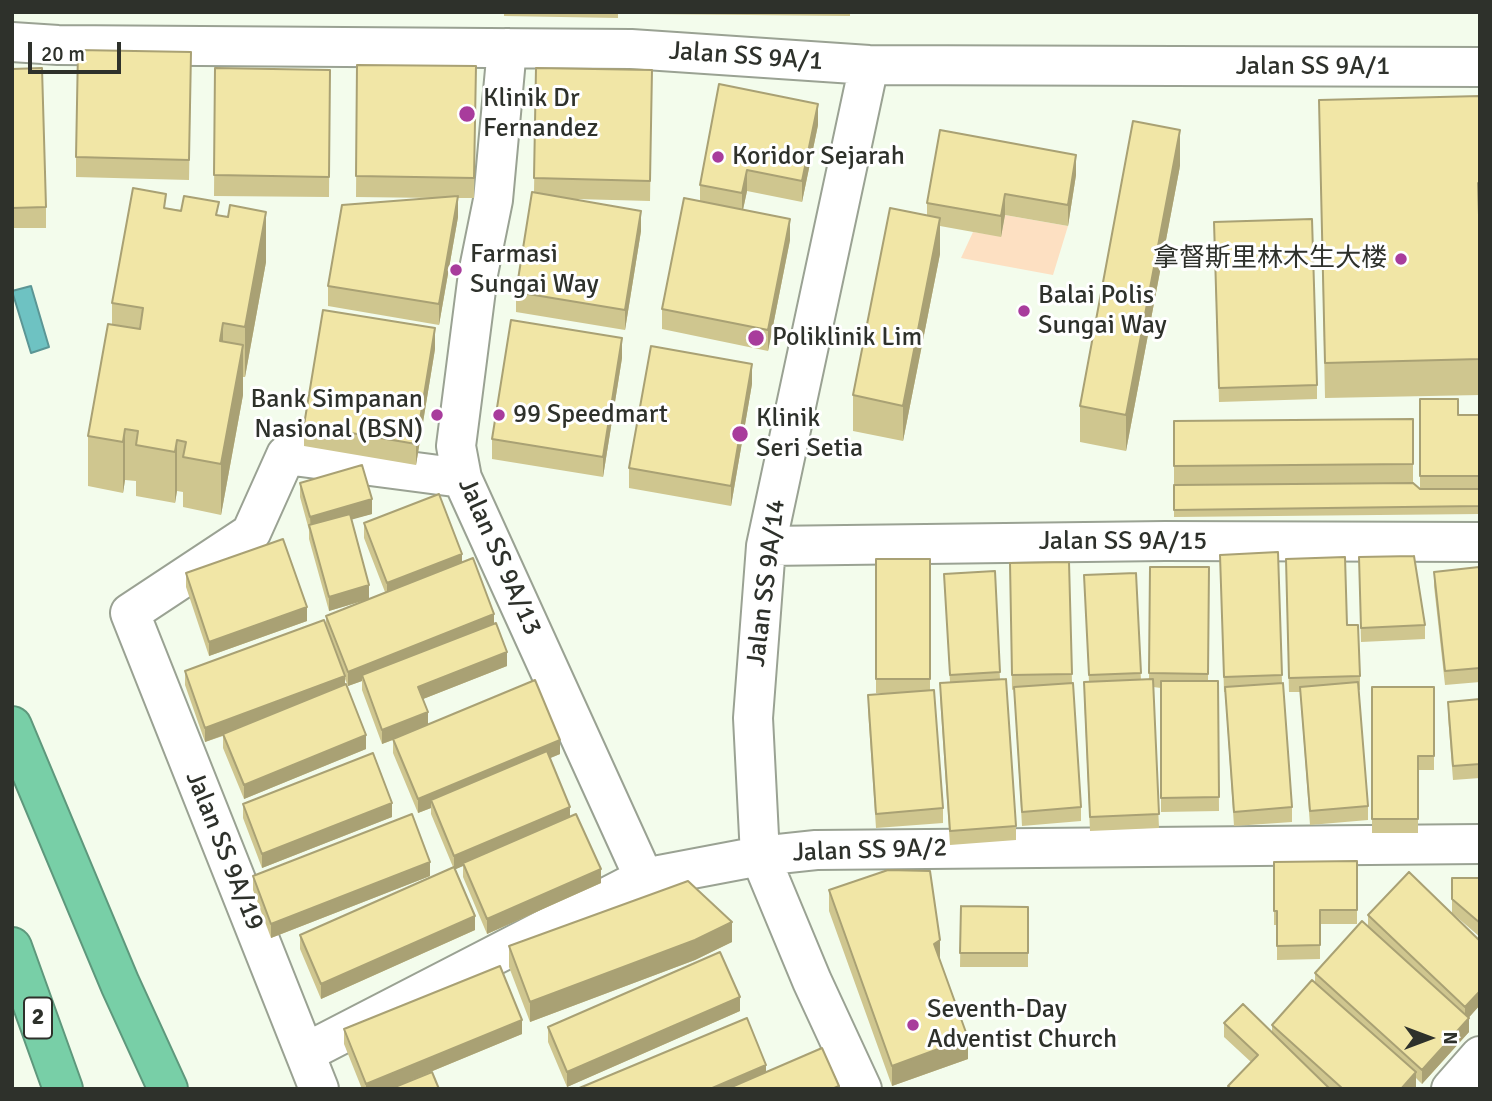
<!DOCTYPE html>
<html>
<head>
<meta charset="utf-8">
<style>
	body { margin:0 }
	#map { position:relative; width:1492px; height:1101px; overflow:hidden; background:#f3fcec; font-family:Signika,sans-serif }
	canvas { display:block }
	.frame { position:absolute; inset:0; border:14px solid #2e312b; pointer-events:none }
	.north { position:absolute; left:1394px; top:1003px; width:70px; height:70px; -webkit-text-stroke:5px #fff; paint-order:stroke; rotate:90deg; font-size:19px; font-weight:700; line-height:28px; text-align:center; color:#2e312b }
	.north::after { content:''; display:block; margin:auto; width:24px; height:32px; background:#2e312b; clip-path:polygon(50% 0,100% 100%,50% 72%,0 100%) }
	.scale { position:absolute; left:28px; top:42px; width:93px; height:32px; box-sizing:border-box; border:4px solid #2e312b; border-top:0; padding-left:9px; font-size:21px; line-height:24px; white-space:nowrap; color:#2e312b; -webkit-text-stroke:5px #fff; paint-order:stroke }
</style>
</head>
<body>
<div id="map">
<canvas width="1492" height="1101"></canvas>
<div class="frame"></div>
<div class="north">N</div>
<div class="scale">20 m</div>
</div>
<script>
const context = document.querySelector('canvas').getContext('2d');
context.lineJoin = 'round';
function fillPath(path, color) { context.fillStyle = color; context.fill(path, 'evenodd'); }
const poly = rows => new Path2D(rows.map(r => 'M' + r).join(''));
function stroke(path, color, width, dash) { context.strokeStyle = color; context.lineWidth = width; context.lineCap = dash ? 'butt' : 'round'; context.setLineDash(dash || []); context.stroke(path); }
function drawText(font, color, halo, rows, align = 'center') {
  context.font = font + ' Signika,"Noto Sans SC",sans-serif'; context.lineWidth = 6; context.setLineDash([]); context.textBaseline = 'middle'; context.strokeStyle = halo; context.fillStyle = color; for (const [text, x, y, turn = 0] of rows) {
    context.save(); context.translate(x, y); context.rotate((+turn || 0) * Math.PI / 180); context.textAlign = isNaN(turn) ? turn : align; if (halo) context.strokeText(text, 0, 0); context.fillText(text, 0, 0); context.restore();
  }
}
fillPath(poly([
	[1005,215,1068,226,1053,275,961,258,973,232,1001,236]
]), '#fde0c2');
const water = poly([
	[31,286,49,347,31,353,12,291,31,286]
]);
fillPath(water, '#6ec2c2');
stroke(water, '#5b9695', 2);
const minor = poly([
	[12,42,58,45,631,49,869,65,1480,67],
	[507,48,493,200,478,274,456,446,462,478,644,878],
	[766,546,1165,541,1480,542],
	[305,1053,644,878,760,856,816,850,1480,844],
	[319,1089,130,613,251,533,286,455,462,478],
	[862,1089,812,981,760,856,753,718,766,546,869,65],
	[1451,1089,1480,1056]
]);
const highway = poly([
	[12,726,120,984,168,1089],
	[12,947,63,1089]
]);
stroke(minor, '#9aa293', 42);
stroke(highway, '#5e987c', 42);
stroke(minor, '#fff', 38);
stroke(highway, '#78cfa7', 38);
fillPath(poly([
	[360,12,475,12,475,14,360,14],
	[504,12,618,12,618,18,504,16],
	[646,12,850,12,850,16,646,14],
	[357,65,476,66,474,198,458,198,458,217,439,325,328,306,328,286,437,198,356,197],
	[215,68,330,70,329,197,214,196],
	[536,68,652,70,650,201,575,199,641,231,625,330,516,312,516,292,534,192],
	[12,69,46,207,46,228,12,228],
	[191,73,189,180,76,177,76,157],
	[1480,96,1480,395,1325,398,1319,100],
	[818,125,802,202,747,191,743,210,790,240,768,351,662,329,662,309,700,201,700,185],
	[1180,166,1126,451,1080,442,1080,406],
	[1076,175,1068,226,1005,215,1001,237,940,226,940,254,903,441,853,431,853,395,927,215,927,203],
	[166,208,219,215,266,262,245,377,243,377,243,395,221,515,183,507,183,492,177,491,175,503,136,496,136,481,125,480,123,493,88,486,88,436,112,324,112,303],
	[1214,236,1317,385,1317,399,1219,402],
	[435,349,416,465,304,446,304,425],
	[622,358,603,477,492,459,492,439],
	[752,384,731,506,629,488,629,468],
	[1420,399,1458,415,1480,415,1480,514,1174,517,1174,421,1413,419,1413,483,1420,489],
	[300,483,372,514,351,519,369,599,385,592,364,538,364,523,462,562,494,624,507,666,423,699,428,725,560,754,550,758,570,816,601,883,487,934,463,877,463,866,455,869,475,930,321,999,300,949,300,935,453,867,431,814,431,808,418,813,393,753,393,740,382,744,362,690,362,681,348,686,345,679,345,684,366,749,244,799,223,748,223,736,205,742,185,685,185,671,326,625,326,616,362,601,329,611,309,539,309,530,300,497],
	[1278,552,1282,683,1292,807,1292,822,1234,826,1225,692,1224,692,1220,555],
	[1359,557,1425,625,1425,639,1361,642],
	[876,559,930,559,930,691,943,808,943,823,876,828,868,709,868,695,904,693,876,693],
	[1069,562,1072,683,1081,807,1081,821,1022,826,1014,689,1012,690,1010,563],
	[1150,567,1209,567,1208,681,1218,681,1219,811,1161,812,1161,688,1153,687,1159,828,1090,831,1084,696,1084,682,1089,682,1084,575,1136,573,1141,680,1149,679],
	[995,571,1000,679,1016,826,1016,840,950,845,940,697,940,683,950,682,944,574],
	[1434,572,1480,577,1480,682,1445,685,1434,586],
	[186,573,307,621,209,656,186,587],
	[1286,573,1347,625,1360,676,1360,690,1358,690,1368,806,1368,820,1310,825,1300,692,1289,692],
	[1372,687,1434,687,1434,770,1418,770,1418,833,1372,833],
	[1480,699,1480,778,1453,780,1448,716,1448,702],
	[243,804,392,817,262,868,243,818],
	[1357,861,1357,924,1320,924,1320,959,1277,960,1277,925,1274,925,1274,862],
	[253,876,430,876,271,938,253,890],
	[1452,878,1480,878,1480,937,1452,913],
	[829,890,940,960,968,1059,892,1086,829,911],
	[961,906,1028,907,1028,967,960,967],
	[1368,915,1480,1005,1468,1018,1469,1032,1422,1084,1416,1078,1416,1087,1414,1089,1228,1089,1228,1086,1251,1062,1224,1037,1224,1023,1272,1033,1272,1025,1315,983,1315,973,1368,927],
	[732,942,695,960,530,1022,509,967,509,946],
	[740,1011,567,1087,548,1042,548,1027],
	[344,1029,522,1034,389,1089,362,1089,344,1044]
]), '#cfc68f');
fillPath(poly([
	[818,104,818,125,802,202,802,181],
	[1180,130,1180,166,1126,451,1126,415],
	[1076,155,1076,175,1068,226,1068,205],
	[747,170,747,191,742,214,742,193],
	[1005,194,1005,215,1001,237,1001,216],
	[458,196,458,217,439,325,439,304],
	[641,211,641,231,625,330,625,310],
	[266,212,266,262,245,377,245,327],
	[940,218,940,254,903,441,903,406],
	[790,219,790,240,768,351,768,330],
	[223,323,223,374,220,341],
	[435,328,435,349,416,465,416,444],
	[622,338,622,358,603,477,603,457],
	[243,345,243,395,221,515,221,464],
	[752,364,752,384,731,506,731,486],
	[125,429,125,480,123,493,123,442],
	[177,440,177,491,175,503,175,452],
	[372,499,372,514,311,531,310,517],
	[462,554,462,568,387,597,387,583],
	[369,585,369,599,329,611,329,597],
	[307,607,307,621,209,656,209,642],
	[494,614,494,628,362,675,362,681,348,686,348,672],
	[507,652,507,666,418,701,418,687],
	[345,676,345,691,205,742,205,728],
	[428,712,428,726,382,744,382,730],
	[366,735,366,749,244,799,244,785],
	[560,740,560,754,434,807,431,800,431,808,418,813,418,799],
	[392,803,392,817,262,868,262,854],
	[570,807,570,821,463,863,463,866,454,870,454,856],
	[430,862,430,876,271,938,271,924],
	[601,869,601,883,487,934,487,919],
	[475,916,475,930,321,999,321,984],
	[732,922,732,942,695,960,530,1022,530,1002],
	[940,940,940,960,934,964,934,944],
	[1480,991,1480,1005,1465,1022,1465,1007],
	[740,997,740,1011,567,1087,567,1072],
	[1469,1018,1469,1032,1422,1084,1422,1070],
	[522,1020,522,1034,389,1089,366,1089,366,1084],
	[968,1038,968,1059,892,1086,892,1066],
	[766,1065,766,1079,744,1089,710,1089],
	[1416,1072,1416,1087,1414,1089,1401,1089]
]), '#a9a174');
const building = poly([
	[78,50,191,52,189,160,76,157,78,50],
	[357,65,476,66,474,178,356,176,357,65],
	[42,68,46,207,12,208,12,69,42,68],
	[215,68,330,70,329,177,214,175,215,68],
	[536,68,652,70,650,181,534,178,536,68],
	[719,84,818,104,802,181,747,170,742,193,700,185,719,84],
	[1480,96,1480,183,1478,183,1480,248,1480,359,1325,363,1319,100,1480,96],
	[1133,121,1180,130,1126,415,1080,406,1133,121],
	[940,130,1076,155,1068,205,1005,194,1001,216,927,203,940,130],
	[133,188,166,194,164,208,181,211,184,196,219,202,216,215,228,217,230,205,266,212,245,327,223,323,220,341,243,345,221,464,183,457,186,442,177,440,175,452,136,445,138,431,125,429,123,442,88,436,108,324,140,329,143,308,112,303,133,188],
	[532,192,641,211,625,310,516,292,532,192],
	[458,196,439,304,328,286,342,205,458,196],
	[684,198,790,219,768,330,662,309,684,198],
	[890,208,940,218,903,406,853,395,890,208],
	[1312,219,1317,385,1219,388,1214,222,1312,219],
	[323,310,435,328,416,444,304,425,323,310],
	[511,320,622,338,603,457,492,439,511,320],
	[651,346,752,364,731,486,629,468,651,346],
	[1420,399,1458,399,1458,415,1480,415,1480,476,1420,476,1420,399],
	[1413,419,1413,464,1174,466,1174,421,1413,419],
	[362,465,372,499,310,517,300,483,362,465],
	[1413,483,1420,489,1480,489,1480,506,1174,510,1174,485,1413,483],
	[439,494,462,554,387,583,364,523,439,494],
	[350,514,369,585,329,597,309,525,350,514],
	[283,539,307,607,209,642,186,573,283,539],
	[1278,552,1282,675,1224,677,1220,555,1278,552],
	[1414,556,1425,625,1361,628,1359,557,1414,556],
	[1345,557,1347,625,1358,625,1360,676,1289,678,1286,559,1345,557],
	[473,558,494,614,348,672,326,616,473,558],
	[876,559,930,559,930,679,876,679,876,559],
	[1069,562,1072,674,1012,675,1010,563,1069,562],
	[1150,567,1209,567,1208,674,1149,673,1150,567],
	[1479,567,1480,577,1480,668,1445,671,1434,572,1479,567],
	[995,571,1000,672,950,675,944,574,995,571],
	[1136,573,1141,673,1089,675,1084,575,1136,573],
	[324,620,345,676,205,728,185,671,324,620],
	[496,623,507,652,418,687,428,712,382,730,362,675,496,623],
	[1006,679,1016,826,950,831,940,683,1006,679],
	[1153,679,1159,814,1090,817,1084,682,1153,679],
	[535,680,560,740,418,799,393,739,535,680],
	[1161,681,1218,681,1219,797,1161,798,1161,681],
	[1358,682,1368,806,1310,811,1300,687,1358,682],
	[1073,683,1081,807,1022,812,1014,687,1073,683],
	[1283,683,1292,807,1234,812,1225,687,1283,683],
	[346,684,366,735,244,785,223,734,346,684],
	[1372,687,1434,687,1434,756,1418,756,1418,819,1372,819,1372,687],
	[934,690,943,808,876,814,868,695,934,690],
	[1480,699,1480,764,1453,766,1448,702,1480,699],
	[547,751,570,807,454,856,431,800,547,751],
	[373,753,392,803,262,854,243,804,373,753],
	[412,814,430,862,271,924,253,876,412,814],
	[576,814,601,869,487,919,463,863,576,814],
	[1357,861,1357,910,1320,910,1320,945,1277,946,1277,911,1274,911,1274,862,1357,861],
	[454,867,475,916,321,984,300,935,454,867],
	[888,870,930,871,940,940,934,944,968,1038,892,1066,829,890,888,870],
	[1409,872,1480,941,1480,991,1465,1007,1368,915,1409,872],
	[1452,878,1480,878,1480,923,1452,899,1452,878],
	[688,881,732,922,695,940,530,1002,509,946,688,881],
	[961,906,1028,907,1028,953,960,953,961,906],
	[1362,921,1469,1018,1422,1070,1315,973,1362,921],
	[720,952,740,997,567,1072,548,1027,720,952],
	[500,966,522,1020,366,1084,344,1029,500,966],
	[1312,980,1416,1072,1401,1089,1343,1089,1272,1025,1312,980],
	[1243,1004,1330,1089,1231,1089,1228,1086,1258,1055,1224,1023,1243,1004],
	[747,1018,766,1065,710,1089,577,1089,747,1018],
	[822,1048,839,1086,832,1089,727,1089,822,1048],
	[432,1072,439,1089,390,1089,432,1072]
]);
fillPath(building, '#f1e6a6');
stroke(building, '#a9a174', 2);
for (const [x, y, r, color] of [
	[467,114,9,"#a83c9c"],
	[718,157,7,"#a83c9c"],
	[1401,259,7,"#a83c9c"],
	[456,270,7,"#a83c9c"],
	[1024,311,7,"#a83c9c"],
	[756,338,9,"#a83c9c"],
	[437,415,7,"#a83c9c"],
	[499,415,7,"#a83c9c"],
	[740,434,9,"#a83c9c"],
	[913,1025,7,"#a83c9c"]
]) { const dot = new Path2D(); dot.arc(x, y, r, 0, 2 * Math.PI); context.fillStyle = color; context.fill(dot); stroke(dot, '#fff', 2.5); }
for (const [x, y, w] of [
	[38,1018,28]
]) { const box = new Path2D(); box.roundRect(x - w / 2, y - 20.5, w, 41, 5); context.fillStyle = '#fff'; context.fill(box); stroke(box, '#2e312b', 2); }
drawText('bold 24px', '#2e312b', null, [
	["2",38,1018]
]);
drawText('26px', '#2e312b', '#fff', [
	["Jalan SS 9A/1",746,57,4],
	["Jalan SS 9A/1",1313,67],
	["Jalan SS 9A/15",1123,542],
	["Jalan SS 9A/13",499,557,66],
	["Jalan SS 9A/14",767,583,-83],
	["Jalan SS 9A/19",224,851,68],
	["Jalan SS 9A/2",870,851,-2]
]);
drawText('26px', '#2e312b', '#fff', [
	["Klinik Dr",483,99],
	["Fernandez",483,129],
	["Koridor Sejarah",732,157],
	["Farmasi",470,255],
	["Sungai Way",470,285],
	["拿督斯里林木生大楼",1387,259,"right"],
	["Balai Polis",1038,296],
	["Sungai Way",1038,326],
	["Poliklinik Lim",772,338],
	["Bank Simpanan",423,400,"right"],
	["Nasional (BSN)",423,430,"right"],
	["99 Speedmart",513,415],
	["Klinik",756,419],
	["Seri Setia",756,449],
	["Seventh-Day",927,1010],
	["Adventist Church",927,1040]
], 'left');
</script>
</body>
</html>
